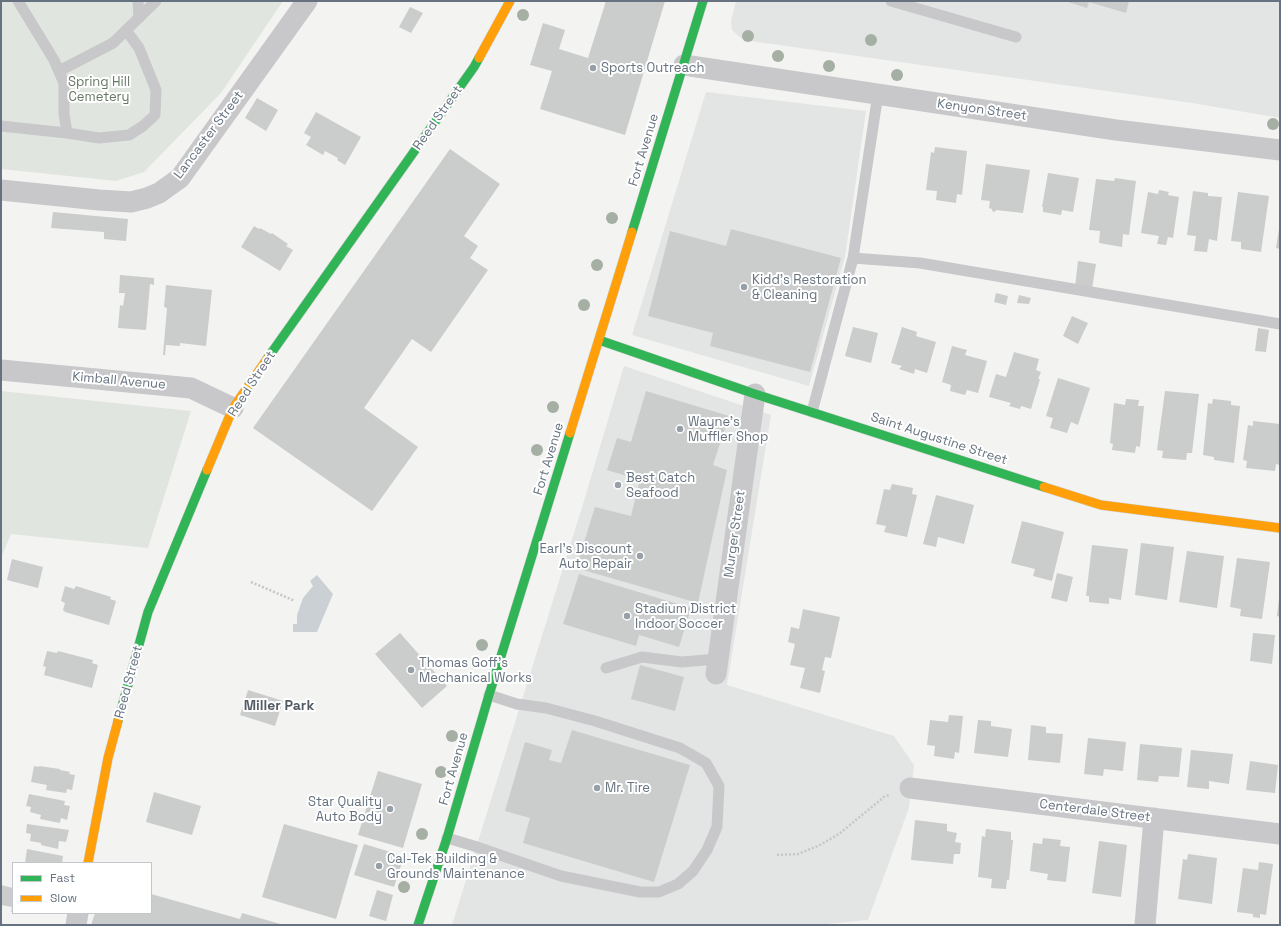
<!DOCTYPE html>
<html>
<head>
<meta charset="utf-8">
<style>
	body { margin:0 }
	#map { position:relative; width:1281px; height:926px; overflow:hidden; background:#f3f3f2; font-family:"Space Grotesk",sans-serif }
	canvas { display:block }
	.frame { position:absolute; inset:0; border:2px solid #66727f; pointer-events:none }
	.legend { position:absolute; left:12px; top:862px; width:140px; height:52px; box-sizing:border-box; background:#fff; border:1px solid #c2c7cc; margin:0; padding:5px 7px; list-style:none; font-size:12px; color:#66727f }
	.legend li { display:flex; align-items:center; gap:8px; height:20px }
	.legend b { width:20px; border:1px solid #c2c7cc }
</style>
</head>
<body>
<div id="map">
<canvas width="1281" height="926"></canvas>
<div class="frame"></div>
<ul class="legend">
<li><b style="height:5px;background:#30b455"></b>Fast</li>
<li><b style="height:5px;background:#ff9f0a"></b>Slow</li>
</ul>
</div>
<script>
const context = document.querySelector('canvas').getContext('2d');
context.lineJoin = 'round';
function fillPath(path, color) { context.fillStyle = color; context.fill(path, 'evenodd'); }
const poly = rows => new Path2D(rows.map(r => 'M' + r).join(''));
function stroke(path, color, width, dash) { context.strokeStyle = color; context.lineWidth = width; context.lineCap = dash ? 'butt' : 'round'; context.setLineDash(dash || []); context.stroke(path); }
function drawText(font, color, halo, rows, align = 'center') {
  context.font = font + ' "Space Grotesk",sans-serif'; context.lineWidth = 4; context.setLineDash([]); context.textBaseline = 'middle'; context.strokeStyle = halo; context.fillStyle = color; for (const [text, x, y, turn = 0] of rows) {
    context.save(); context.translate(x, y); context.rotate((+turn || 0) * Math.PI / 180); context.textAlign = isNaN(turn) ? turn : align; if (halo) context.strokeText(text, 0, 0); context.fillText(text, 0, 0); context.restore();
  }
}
fillPath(poly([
	[736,1,1280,1,1280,118,1192,103,743,40,732,30,731,21],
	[706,92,866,111,845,257,809,386,632,335],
	[624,366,771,415,727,685,894,736,914,765,909,808,868,920,816,925,452,925,583,504]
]), '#e3e5e5');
fillPath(poly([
	[1,1,283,1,221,93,144,172,116,181,1,169],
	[1,391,191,411,148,548,11,534,1,558]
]), '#e1e5e0');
fillPath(poly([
	[317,575,333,594,317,632,293,632,293,624,297,624,297,615,303,598,313,586,310,581]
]), '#cad0d4');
fillPath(poly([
	[606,1,665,1,625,135,540,109,552,71,530,65,543,23,565,30,559,49,588,58],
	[1065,1,1129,1,1126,13,1089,2,1087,8],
	[410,7,423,13,411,33,399,27],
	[257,98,278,110,266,131,245,118],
	[316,112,361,137,345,165,337,160,338,158,325,151,323,155,306,145,311,137,304,133],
	[935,147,967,151,962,195,957,194,956,203,936,200,937,191,926,190,931,152,934,153],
	[450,149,500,184,464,236,478,246,470,258,488,270,431,352,412,339,364,408,418,447,372,511,253,428],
	[986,164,1030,170,1023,213,996,210,995,212,992,211,992,209,989,208,990,201,981,200],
	[1048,173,1079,178,1073,212,1062,210,1061,215,1043,212,1043,207,1042,207],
	[1115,178,1136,181,1129,235,1123,234,1122,247,1099,243,1100,231,1089,230,1096,179,1114,181],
	[1159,190,1169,192,1168,195,1179,197,1173,238,1168,237,1166,245,1157,244,1159,236,1141,233,1148,192,1158,194],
	[1193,191,1208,193,1208,196,1222,197,1217,241,1209,239,1207,252,1194,251,1196,236,1187,235],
	[1238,192,1269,196,1261,252,1241,249,1241,242,1231,241],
	[53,212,128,219,126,241,104,239,104,232,51,228],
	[254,226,259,229,260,228,271,234,272,233,288,244,286,246,293,250,280,271,241,247],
	[731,229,841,258,810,372,710,346,713,333,648,316,670,231,726,246],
	[1279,229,1280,229,1280,249,1276,248],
	[1078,261,1096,264,1092,289,1075,287],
	[120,275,154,278,154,285,150,284,146,330,118,328,120,305,123,306,125,293,119,293],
	[166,285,212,290,206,346,180,343,180,346,166,345,165,355,163,355,167,308,164,307],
	[996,293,1008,296,1006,305,994,302],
	[1019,295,1031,298,1029,304,1017,303],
	[1072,316,1088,323,1078,344,1063,336],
	[853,327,878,333,871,363,845,356],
	[902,327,917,332,916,336,936,342,927,373,915,369,914,374,899,369,902,366,891,363],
	[1258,328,1269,330,1266,352,1255,351],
	[952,346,967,350,965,355,987,361,978,393,967,390,965,395,950,391,951,385,942,382],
	[1014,352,1039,359,1036,370,1041,372,1038,379,1040,379,1031,409,1021,406,1020,409,1009,406,1011,403,989,397,996,374,1006,377],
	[1058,378,1090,388,1078,425,1071,422,1067,433,1050,428,1053,418,1046,416],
	[646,391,729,416,713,465,727,470,698,603,576,568,595,507,631,516,640,480,607,470,617,438,631,442],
	[1165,391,1199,394,1192,453,1187,453,1186,460,1162,458,1163,451,1157,450],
	[1126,399,1139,400,1138,406,1144,406,1140,447,1136,446,1135,453,1112,450,1113,444,1110,443,1114,403,1125,405],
	[1213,399,1231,401,1231,405,1240,406,1234,463,1214,460,1214,457,1203,455,1208,403,1212,404],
	[1253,421,1280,424,1280,465,1276,464,1275,471,1246,468,1247,461,1243,460,1248,425,1253,426],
	[892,484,913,488,912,494,917,495,907,537,884,532,886,526,876,524,884,489,890,490],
	[936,495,974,505,964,544,938,537,936,547,923,544],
	[1022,521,1064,532,1052,581,1033,576,1035,569,1011,563],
	[1141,543,1174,547,1167,600,1135,595],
	[1092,545,1128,549,1121,600,1109,598,1109,604,1089,602,1089,596,1086,596],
	[1187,551,1224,556,1217,608,1179,602],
	[1237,558,1270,562,1262,619,1240,616,1241,609,1230,607],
	[12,559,43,567,38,588,7,580],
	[1057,573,1073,577,1067,602,1051,598],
	[579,574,691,608,679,647,639,635,636,646,563,624],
	[65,586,74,589,76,586,111,597,110,599,116,601,109,625,65,612,63,610,65,603,61,601],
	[1279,598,1280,598,1280,617,1277,616],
	[803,609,840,617,831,658,825,657,822,670,825,671,820,693,800,688,805,668,790,665,795,644,788,642,791,627,799,629],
	[400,633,447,686,422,708,375,654],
	[1253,633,1275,635,1272,664,1250,661],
	[47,651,57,653,58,651,93,660,92,663,98,665,92,688,44,675,46,667,43,666],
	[640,665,684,677,675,711,631,699],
	[248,690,283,701,275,726,240,715],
	[949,715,963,716,959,753,955,752,954,759,934,756,935,746,927,745,930,720,948,722],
	[978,720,991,721,991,726,1012,729,1008,757,974,753],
	[1031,725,1046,727,1046,733,1063,734,1060,763,1028,760],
	[572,730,690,765,654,882,523,843,530,818,505,811,525,742,552,750,549,760,561,763],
	[1088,738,1126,742,1123,771,1104,769,1103,776,1084,774],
	[1140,744,1182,748,1179,777,1159,776,1158,782,1137,780],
	[1191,750,1233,754,1229,784,1209,781,1209,789,1187,787],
	[1250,761,1278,765,1275,793,1246,790],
	[34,766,39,767,39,766,60,769,60,770,70,772,69,774,75,775,72,790,67,789,66,793,46,790,47,785,31,782],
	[378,771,422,784,403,848,358,835],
	[154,792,201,806,192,835,146,822],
	[29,794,65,801,64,805,70,806,67,820,61,818,60,823,40,819,41,815,30,812,31,807,26,806],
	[915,820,947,824,947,831,957,833,955,842,961,843,960,854,954,854,953,864,911,860],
	[27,824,69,830,66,842,59,841,58,849,41,845,41,843,30,841,31,834,26,833],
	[284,824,358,845,336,919,262,897],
	[986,829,1011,832,1011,840,1013,840,1009,880,1007,880,1006,889,991,888,992,879,978,877,982,836,985,837],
	[1043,838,1061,840,1060,846,1070,847,1066,882,1047,880,1048,874,1030,871,1033,843,1042,844],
	[1099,841,1127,845,1121,897,1092,893],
	[364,844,404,856,394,887,354,875],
	[27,849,63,856,62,863,25,863],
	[1188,854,1217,858,1212,904,1178,899,1183,859,1187,860],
	[1259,862,1273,864,1266,915,1260,914,1260,918,1253,917,1253,914,1237,912,1243,868,1258,870],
	[1,885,13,888,13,912,11,912,12,907,1,905],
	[377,890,393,895,386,921,369,916],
	[151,894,240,919,242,913,284,925,91,925,95,913,151,913]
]), '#cbcccc');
const fast = poly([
	[632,232,703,1],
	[599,340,755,394,1044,487],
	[267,359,474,67,479,58],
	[118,721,148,612,207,470],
	[418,925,447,838,489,695,570,433]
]);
const slow = poly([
	[479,58,510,1],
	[570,433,632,232],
	[207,470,233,408,267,359],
	[1044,487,1101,505,1280,528],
	[88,863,108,758,118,721]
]);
stroke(fast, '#d0d1d1', 10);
stroke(slow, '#d0d1d1', 10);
stroke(poly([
	[251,582,295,601],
	[777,855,798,854,818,846,839,834,884,797,889,795]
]), '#c5c6c7', 2.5, [2, 2]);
stroke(poly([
	[18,1,54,60,64,83,64,114,67,133],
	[138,1,139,18],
	[891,1,1016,37],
	[59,71,113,43,156,1],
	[1,126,67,133,99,138,129,135,143,126,155,115,156,90,139,48,126,30],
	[853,258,920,263,1280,324],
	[812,412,853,258,878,94],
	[606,668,642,657,682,662,717,659],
	[447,838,474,846,561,876,640,892,659,892,678,884,693,871,707,850,717,827,719,786,706,763,680,748,595,721,546,708,517,704,489,695]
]), '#c8c8ca', 11);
stroke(poly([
	[684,65,1116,130,1280,150],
	[1,190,99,200,131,202,147,198,159,193,180,178,307,1],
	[1,370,191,388,233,408],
	[716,674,755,394],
	[910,788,1280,834],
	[76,925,78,913],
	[1145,925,1154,818]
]), '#c8c8ca', 21);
stroke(fast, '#30b455', 9);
stroke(slow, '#ff9f0a', 9);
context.fillStyle = '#a5afa4';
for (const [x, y] of [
	[523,15],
	[748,36],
	[871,40],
	[778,56],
	[829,66],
	[897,75],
	[1273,124],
	[612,218],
	[597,265],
	[584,305],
	[553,407],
	[537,450],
	[482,645],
	[452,736],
	[441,772],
	[422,834],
	[404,887]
]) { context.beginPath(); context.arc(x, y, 6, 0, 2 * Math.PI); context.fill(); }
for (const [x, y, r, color] of [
	[593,68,4,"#979fa7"],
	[744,287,4,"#979fa7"],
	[680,429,4,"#979fa7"],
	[618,485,4,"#979fa7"],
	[640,556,4,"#979fa7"],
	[627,616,4,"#979fa7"],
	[411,670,4,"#979fa7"],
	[597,788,4,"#979fa7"],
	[390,809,4,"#979fa7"],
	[379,866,4,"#979fa7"]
]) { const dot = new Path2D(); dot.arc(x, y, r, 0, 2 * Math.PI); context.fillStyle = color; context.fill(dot); stroke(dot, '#fff', 1.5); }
drawText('13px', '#66727f', '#fff', [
	["Sports Outreach",601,68],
	["Kidd's Restoration",752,280],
	["& Cleaning",752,295],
	["Wayne's",688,422],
	["Muffler Shop",688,437],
	["Best Catch",626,478],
	["Seafood",626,493],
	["Earl's Discount",632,549,"right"],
	["Auto Repair",632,564,"right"],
	["Stadium District",635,609],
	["Indoor Soccer",635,624],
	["Thomas Goff's",419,663],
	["Mechanical Works",419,678],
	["Mr. Tire",605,788],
	["Star Quality",382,802,"right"],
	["Auto Body",382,817,"right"],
	["Cal-Tek Building &",387,859],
	["Grounds Maintenance",387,874]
], 'left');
drawText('13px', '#667764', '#fff', [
	["Spring Hill",99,82],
	["Cemetery",99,97]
]);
drawText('13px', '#66727f', '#fff', [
	["Kenyon Street",982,110,8],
	["Reed Street",438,118,-55],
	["Lancaster Street",209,135,-53],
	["Fort Avenue",644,150,-73],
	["Kimball Avenue",119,381,5],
	["Reed Street",252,384,-57],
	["Saint Augustine Street",939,439,18],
	["Fort Avenue",549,459,-73],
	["Murger Street",735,534,-82],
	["Reed Street",129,682,-75],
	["Fort Avenue",454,769,-74],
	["Centerdale Street",1095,811,7]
]);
drawText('bold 14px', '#535c65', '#fff', [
	["Miller Park",279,706]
]);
</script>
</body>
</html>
